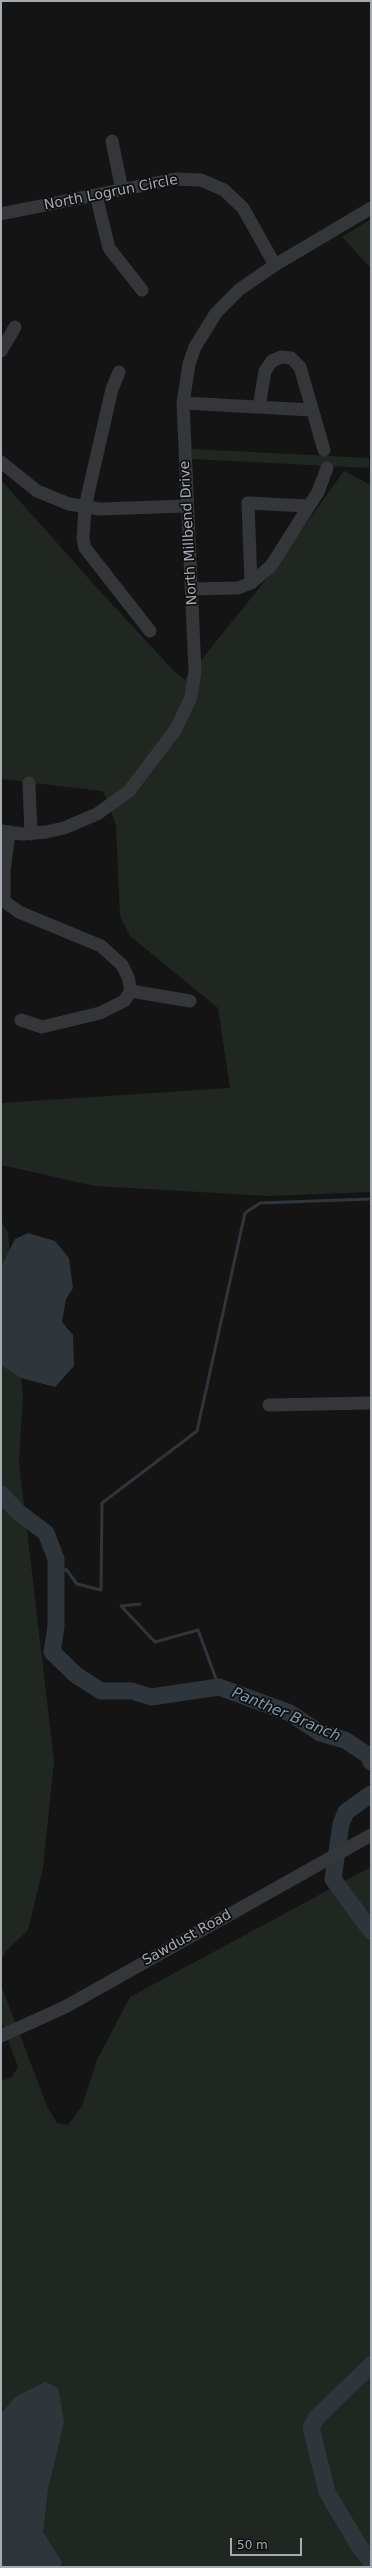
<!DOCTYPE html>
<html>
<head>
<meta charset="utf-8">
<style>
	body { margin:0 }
	#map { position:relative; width:372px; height:2568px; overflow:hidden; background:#141415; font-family:"DejaVu Sans",sans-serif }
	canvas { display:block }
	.frame { position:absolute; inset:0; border:2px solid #a6abb4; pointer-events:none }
	.scale { position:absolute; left:230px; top:2538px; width:72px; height:18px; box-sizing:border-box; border:2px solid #a6abb4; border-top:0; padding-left:5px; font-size:12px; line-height:14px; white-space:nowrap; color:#a6abb4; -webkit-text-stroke:3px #0f0f10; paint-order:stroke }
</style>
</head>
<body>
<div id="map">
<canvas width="372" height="2568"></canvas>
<div class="frame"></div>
<div class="scale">50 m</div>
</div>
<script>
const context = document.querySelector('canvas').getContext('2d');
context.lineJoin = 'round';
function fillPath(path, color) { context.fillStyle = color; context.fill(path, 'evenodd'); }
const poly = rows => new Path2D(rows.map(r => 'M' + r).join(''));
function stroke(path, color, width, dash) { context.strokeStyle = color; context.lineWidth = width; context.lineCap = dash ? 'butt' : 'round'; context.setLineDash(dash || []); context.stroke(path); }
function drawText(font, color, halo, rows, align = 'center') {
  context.font = font + ' "DejaVu Sans",sans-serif'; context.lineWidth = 3.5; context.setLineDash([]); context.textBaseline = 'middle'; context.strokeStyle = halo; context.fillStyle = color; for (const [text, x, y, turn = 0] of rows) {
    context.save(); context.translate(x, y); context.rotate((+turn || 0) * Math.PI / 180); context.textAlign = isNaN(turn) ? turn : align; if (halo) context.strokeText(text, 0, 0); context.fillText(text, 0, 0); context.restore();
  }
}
fillPath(poly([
	[371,219,371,268,342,237],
	[192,449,369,458,369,468,192,459],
	[344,471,371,485,371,1192,268,1196,95,1186,1,1165,1,1103,230,1088,218,1008,130,936,120,916,116,825,106,797,102,791,1,779,1,480,98,589,173,670,185,680,268,577],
	[1,1222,8,1232,23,1397,19,1462,54,1761,43,1868,28,1930,6,1951,1,1961],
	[371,1867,371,2567,1,2567,1,2081,12,2077,18,2067,1,2021,1,1985,47,2106,57,2123,68,2125,82,2106,97,2060,130,1997]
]), '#202721');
fillPath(poly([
	[28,1233,55,1241,69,1258,73,1288,66,1299,62,1322,73,1335,74,1366,55,1387,21,1378,1,1365,1,1267,15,1239],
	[45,2382,58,2388,64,2422,48,2489,43,2532,62,2562,61,2567,1,2567,1,2414,15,2397]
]), '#2e363c');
stroke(poly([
	[58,1575,66,1569,77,1584,101,1590,102,1503,197,1431,245,1213,260,1203,371,1199],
	[140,1604,121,1606,155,1642,198,1630,219,1687]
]), '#2e363c', 3);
stroke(poly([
	[1,1494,18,1512,46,1533,56,1559,56,1627,52,1652,76,1675,101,1691,132,1691,151,1697,219,1687,290,1713,320,1733,345,1740,369,1756,371,1762],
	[371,1794,346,1812,341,1824,333,1879,371,1931],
	[371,2365,317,2417,311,2428,327,2492,359,2546,371,2561]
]), '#2e363c', 17);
stroke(poly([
	[112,141,122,190],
	[96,195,109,248,142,290],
	[1,214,175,179,201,180,224,190,243,208,275,265],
	[1,351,15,327],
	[119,372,112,389,95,463,85,507,83,539,85,548,150,631],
	[183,403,311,410],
	[259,407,265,371,272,361,281,357,291,358,300,367,324,450],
	[1,462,37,491,69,504,100,509,187,506],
	[251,583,248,503,308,506],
	[192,589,238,588,251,583,271,566,318,492,327,468],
	[29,783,31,834],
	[1,831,22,834,46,832,64,828,97,814,129,791,176,729,191,697,195,671,183,403,189,364,195,347,216,313,240,289,275,265,371,208],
	[1,899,19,912,101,946,122,965,128,977,131,991,124,1001,100,1013,42,1027,21,1020],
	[4,901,4,872,9,832],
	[131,991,190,1001],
	[269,1405,371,1403],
	[1,2036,65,2007,371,1835]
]), '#35363a', 13);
drawText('14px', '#a6abb4', '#0f0f10', [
	["North Logrun Circle",111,193,-11],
	["North Millbend Drive",189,533,-93],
	["Sawdust Road",187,1938,-29]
]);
drawText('italic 15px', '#8099ac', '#0f0f10', [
	["Panther Branch",286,1715,23]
]);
</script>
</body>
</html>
